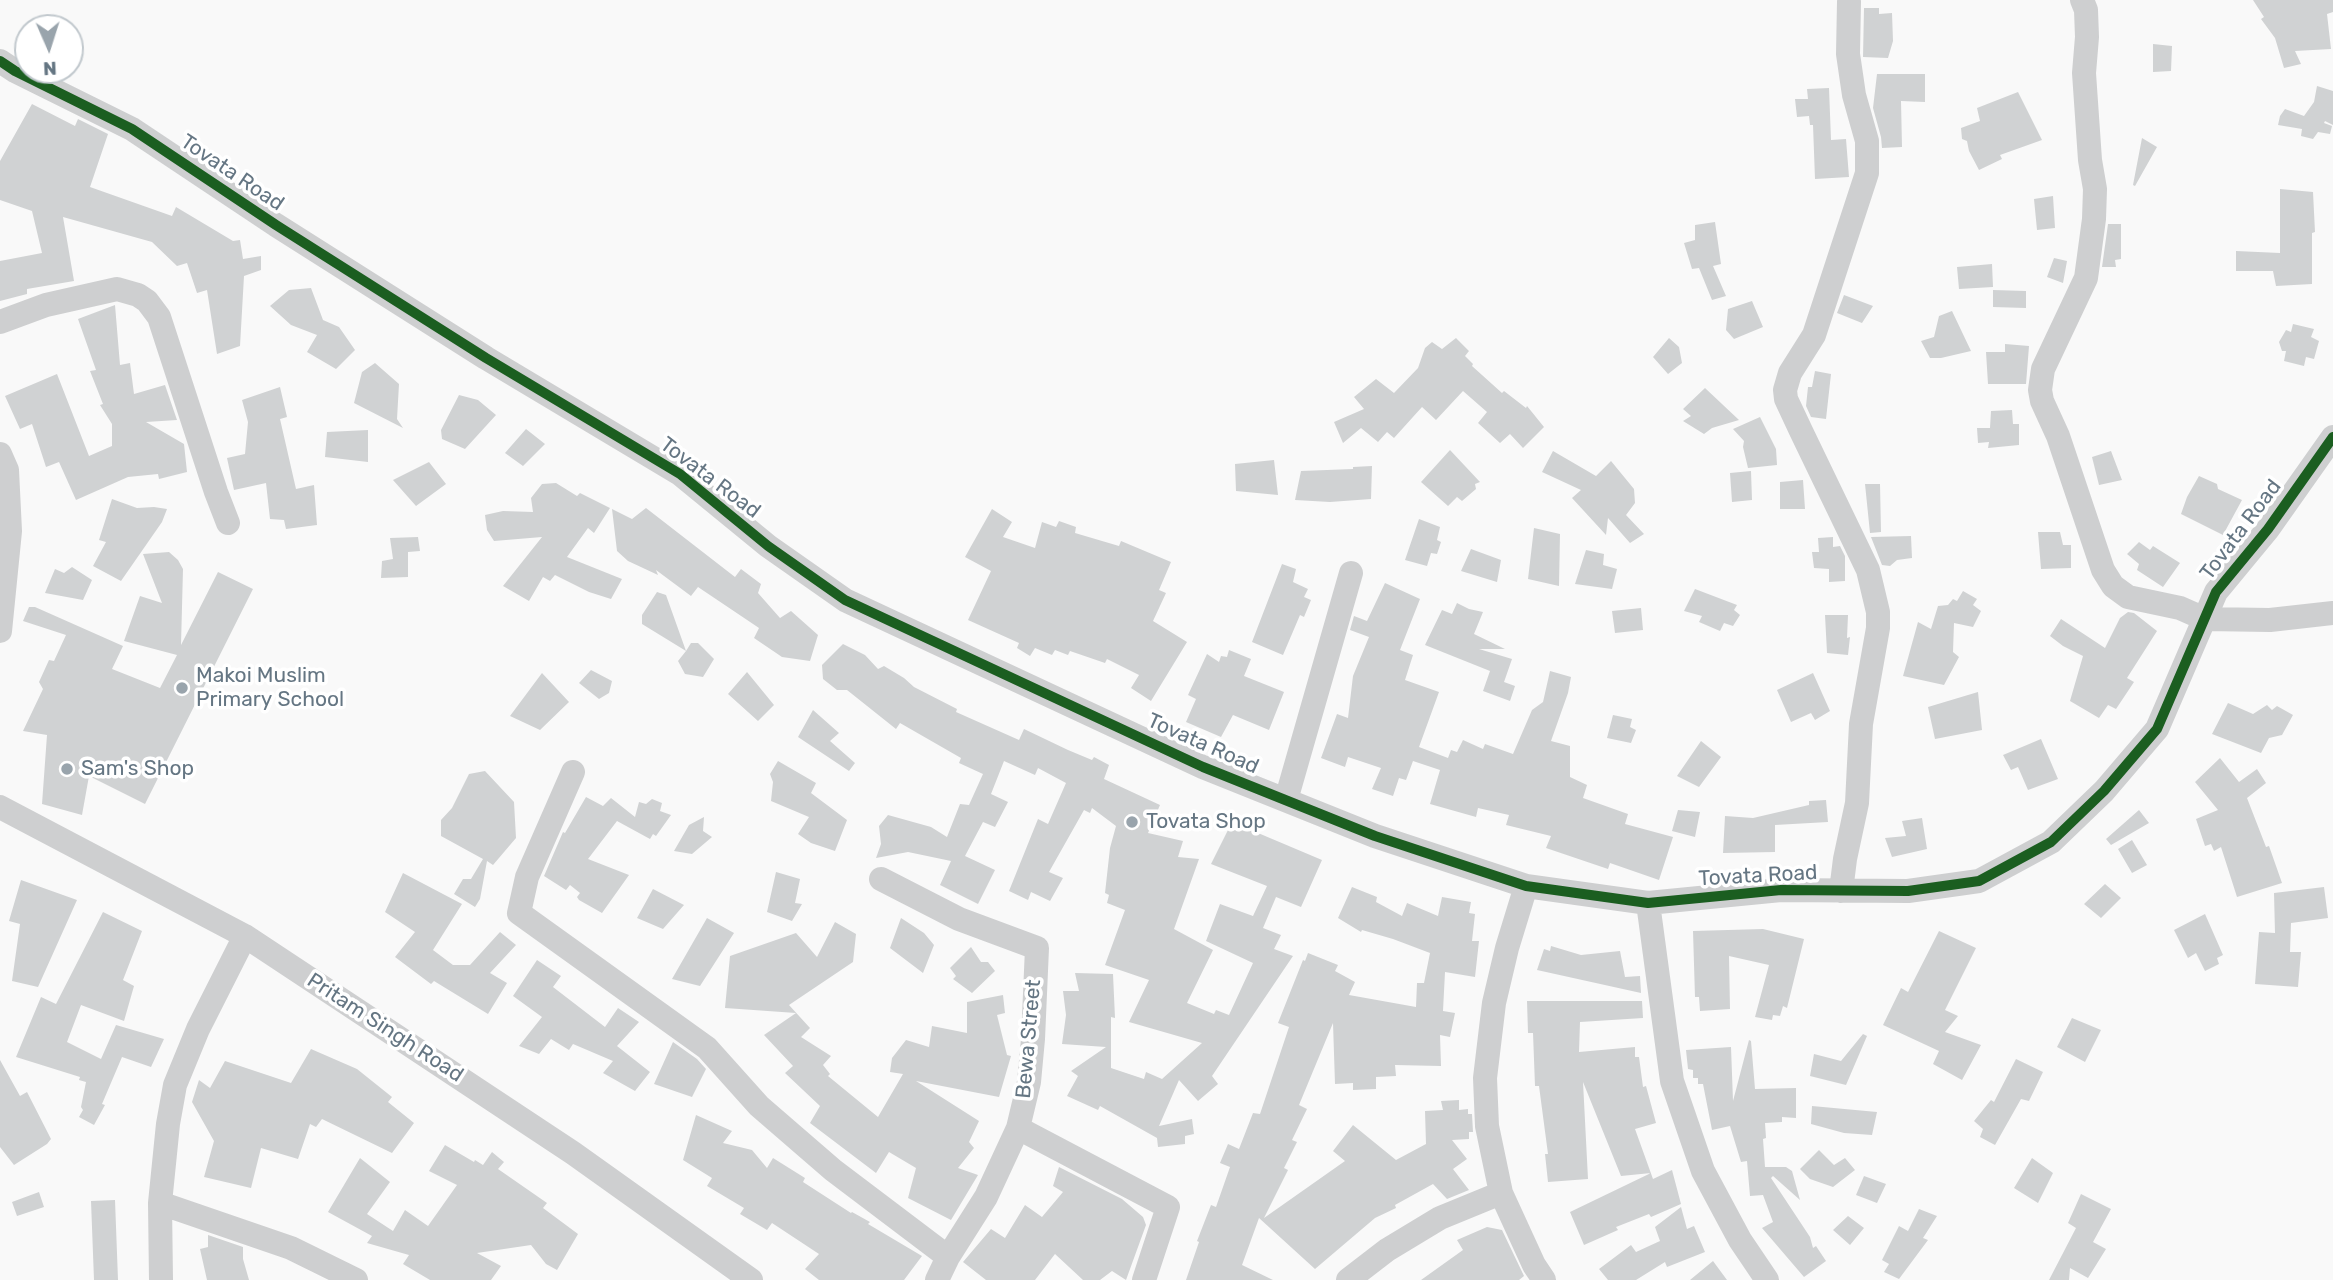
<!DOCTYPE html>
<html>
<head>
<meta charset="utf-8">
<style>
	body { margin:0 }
	#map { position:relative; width:2333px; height:1280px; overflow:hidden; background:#f9f9f9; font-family:Rubik,sans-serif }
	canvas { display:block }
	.north { position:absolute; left:14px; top:14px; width:70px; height:70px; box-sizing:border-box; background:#fff; border:2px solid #c1c8cd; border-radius:50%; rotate:177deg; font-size:19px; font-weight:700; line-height:28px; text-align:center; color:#657683 }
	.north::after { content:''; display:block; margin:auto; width:24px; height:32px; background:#99a4ac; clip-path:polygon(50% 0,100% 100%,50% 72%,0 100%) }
</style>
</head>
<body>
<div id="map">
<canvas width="2333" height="1280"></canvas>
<div class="north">N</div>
</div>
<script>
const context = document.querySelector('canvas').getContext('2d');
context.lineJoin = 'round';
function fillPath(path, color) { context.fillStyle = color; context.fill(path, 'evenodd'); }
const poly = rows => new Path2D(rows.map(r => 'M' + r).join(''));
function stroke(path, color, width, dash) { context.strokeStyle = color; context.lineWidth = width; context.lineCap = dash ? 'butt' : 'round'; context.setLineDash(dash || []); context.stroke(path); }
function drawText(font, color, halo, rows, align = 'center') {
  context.font = font + ' Rubik,sans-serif'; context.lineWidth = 7; context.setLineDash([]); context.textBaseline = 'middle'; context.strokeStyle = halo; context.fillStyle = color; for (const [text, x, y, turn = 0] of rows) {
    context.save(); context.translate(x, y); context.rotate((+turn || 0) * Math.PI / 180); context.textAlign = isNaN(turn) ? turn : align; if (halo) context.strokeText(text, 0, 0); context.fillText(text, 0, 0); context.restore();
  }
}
fillPath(poly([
	[2253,0,2333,0,2333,12,2327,14,2331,49,2295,51,2301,64,2284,68,2275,38,2261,19,2264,17],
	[1864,8,1879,8,1879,14,1892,13,1893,41,1888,58,1863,57],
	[2153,44,2172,46,2171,71,2153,72],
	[1877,74,1925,74,1925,102,1901,101,1902,147,1882,148,1881,137,1873,108],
	[2317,86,2333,91,2333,125,2325,121,2324,123,2332,126,2330,134,2318,132,2313,139,2301,136,2302,129,2278,125,2280,116,2285,109,2304,116,2314,102],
	[1829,88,1831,140,1846,139,1849,177,1815,179,1813,125,1810,125,1809,116,1797,117,1795,99,1808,99,1807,89],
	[2018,92,2042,140,2000,155,2002,159,1979,170,1969,151,1967,141,1962,139,1961,128,1980,121,1977,108],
	[32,104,75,126,78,119,108,134,90,187,172,216,176,207,233,241,240,240,243,259,261,256,261,270,244,276,240,346,217,354,207,290,197,293,187,263,177,266,152,242,63,217,74,281,27,289,27,294,0,301,0,261,42,253,32,211,0,200,0,161],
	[2142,138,2157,147,2135,186,2133,185],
	[2280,189,2313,192,2315,232,2312,233,2312,284,2276,286,2273,271,2236,271,2236,251,2280,253],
	[2053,196,2055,228,2037,230,2034,199],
	[1715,222,1721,264,1713,266,1726,296,1712,300,1699,268,1692,269,1684,243,1695,240,1695,225],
	[2108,224,2121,224,2121,259,2115,260,2116,267,2102,267],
	[2054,258,2067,261,2063,283,2047,277],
	[1992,264,1993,287,1959,289,1957,267],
	[311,288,323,320,339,327,355,350,336,369,307,352,317,335,291,325,270,306,289,290],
	[1993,290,2026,291,2026,308,1993,307],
	[1844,295,1873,306,1862,323,1837,313],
	[1752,301,1763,327,1734,339,1726,330,1728,309],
	[115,305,120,365,130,363,134,394,165,385,177,420,146,422,184,444,187,472,159,479,158,474,128,477,76,500,59,462,46,467,32,424,20,429,5,396,57,374,89,456,112,446,112,424,100,405,103,404,90,371,96,370,78,319],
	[1952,311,1971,351,1941,358,1930,358,1921,341,1934,337,1939,316],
	[2293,324,2314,329,2311,337,2319,341,2314,359,2306,357,2304,366,2284,361,2286,351,2282,351,2279,342,2286,330,2291,332],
	[1456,338,1469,351,1465,356,1473,364,1472,366,1502,393,1504,391,1526,408,1527,406,1544,427,1523,448,1510,434,1500,443,1478,423,1487,412,1463,391,1436,420,1422,407,1394,438,1387,432,1378,442,1361,428,1343,443,1334,422,1364,409,1354,397,1376,379,1394,393,1418,368,1425,348,1432,342,1442,349],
	[1669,338,1679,347,1682,363,1668,374,1653,357],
	[2005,344,2029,346,2026,384,1988,384,1986,352,2005,352],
	[375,363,399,384,397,419,403,428,354,403,362,372],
	[1815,371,1831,374,1826,419,1811,417,1806,406,1808,387,1812,387],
	[280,387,287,417,280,419,296,489,314,485,317,525,286,529,284,520,270,519,266,483,234,490,227,458,245,454,248,422,242,400],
	[1705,388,1739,420,1712,428,1704,434,1683,421,1691,416,1683,409],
	[459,395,478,400,496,415,465,449,442,439,441,430],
	[2012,410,2013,424,2019,424,2019,445,1988,448,1989,442,1978,443,1977,428,1990,428,1991,411],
	[1760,417,1776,449,1777,465,1748,468,1743,447,1744,441,1733,429],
	[526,429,545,444,523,466,505,453],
	[368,430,368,462,325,457,327,432],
	[1450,450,1480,482,1475,484,1476,489,1462,501,1457,497,1448,506,1421,482],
	[1553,451,1596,476,1611,461,1634,489,1635,503,1626,515,1644,534,1630,543,1608,518,1606,535,1572,498,1581,490,1542,472],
	[2111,451,2122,480,2099,485,2092,457],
	[1274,460,1278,495,1236,491,1235,464],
	[429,462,446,484,416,506,393,480],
	[1372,466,1371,499,1330,502,1295,500,1301,471,1353,469,1353,467],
	[1751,471,1752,500,1732,502,1730,473],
	[2199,476,2217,484,2218,489,2242,500,2223,535,2181,514,2187,497],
	[1803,480,1805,509,1780,509,1780,482],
	[556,483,577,496,580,493,610,508,594,533,588,528,567,557,622,579,611,599,589,592,555,575,550,581,543,577,529,601,503,586,542,537,494,541,487,530,485,515,503,511,533,512,531,498,542,484],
	[1865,484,1880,484,1881,532,1870,533],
	[112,499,137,508,154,507,167,509,162,522,121,581,93,566,106,542,99,540],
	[646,508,735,577,741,569,761,584,758,593,780,618,791,611,818,635,810,661,782,657,754,638,759,628,698,587,691,596,656,570,658,575,628,561,617,551,612,509,632,519],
	[992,509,1012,522,1003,537,1035,548,1042,522,1056,527,1059,521,1076,527,1075,533,1119,546,1121,541,1171,562,1159,590,1166,593,1153,621,1187,642,1151,701,1131,688,1139,675,1107,659,1105,663,1070,651,1068,655,1055,650,1052,655,1035,648,1030,656,1017,648,1019,643,968,620,991,571,965,557],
	[1419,519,1440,527,1437,540,1441,542,1437,554,1431,553,1427,566,1405,560],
	[1534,528,1560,534,1559,586,1528,579],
	[2038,532,2060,532,2063,545,2071,545,2071,568,2041,569],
	[1911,536,1912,558,1897,560,1890,566,1882,565,1871,537],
	[418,537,420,551,408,552,408,577,381,578,382,561,393,559,390,538],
	[1833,537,1833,547,1840,546,1845,556,1845,581,1829,582,1829,569,1814,568,1812,552,1819,552,1818,538],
	[2139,542,2150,550,2153,546,2180,563,2163,587,2137,570,2139,564,2127,554],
	[1471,549,1501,560,1497,582,1461,571],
	[1586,550,1604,554,1603,565,1617,569,1612,589,1575,584],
	[169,552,178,560,183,569,181,645,218,572,253,589,145,804,89,776,82,815,42,804,47,735,23,731,43,689,39,682,49,660,54,661,66,635,23,621,29,607,35,607,123,646,112,669,160,688,177,655,124,641,140,596,162,603,143,554],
	[1282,564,1296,569,1293,582,1308,589,1304,597,1311,600,1304,617,1300,615,1283,655,1252,642],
	[72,567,92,580,83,600,45,593,55,569,64,573],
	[1385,583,1420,599,1400,650,1413,655,1405,680,1439,692,1419,747,1448,758,1451,750,1457,752,1463,740,1483,749,1485,744,1513,754,1532,710,1543,702,1550,671,1571,677,1568,693,1551,741,1570,746,1570,777,1587,785,1583,798,1628,814,1625,824,1673,837,1659,880,1610,863,1608,869,1546,848,1551,836,1506,825,1509,815,1478,808,1476,817,1430,804,1440,770,1413,761,1406,780,1399,778,1393,796,1372,789,1381,768,1348,757,1345,767,1321,758,1337,714,1348,718,1353,676,1369,637,1350,630,1354,616,1367,621],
	[1695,589,1737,605,1734,610,1740,615,1733,626,1724,623,1720,631,1699,622,1702,616,1684,611],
	[1963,591,1977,599,1973,605,1981,611,1973,627,1954,623,1953,652,1959,657,1944,685,1903,676,1918,622,1931,629,1938,606,1948,605,1953,599,1957,601],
	[657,592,666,595,686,651,691,643,698,643,714,659,703,677,685,674,678,661,686,651,642,624,642,615],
	[1457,603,1469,609,1483,612,1474,634,1505,649,1479,649,1512,659,1504,682,1515,686,1510,701,1483,691,1490,671,1425,645,1442,610,1452,614],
	[1641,608,1643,630,1615,633,1612,611],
	[2128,612,2134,613,2157,631,2127,678,2134,682,2116,709,2108,705,2099,718,2070,701,2083,656,2063,646,2050,636,2061,619,2105,648,2120,618],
	[1825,615,1848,615,1847,638,1850,637,1848,655,1827,653],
	[843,644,865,655,878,669,884,666,904,678,914,687,957,709,956,712,1019,740,1024,729,1068,750,1092,760,1094,757,1109,765,1104,779,1160,805,1148,833,1183,841,1178,857,1199,859,1174,929,1213,950,1187,1003,1214,1014,1216,1010,1229,1015,1253,963,1206,941,1220,904,1253,916,1267,886,1211,864,1232,822,1322,860,1301,907,1276,897,1263,928,1281,935,1274,949,1293,956,1212,1076,1218,1084,1198,1101,1179,1080,1159,1126,1192,1119,1194,1134,1185,1136,1185,1144,1158,1147,1157,1138,1100,1106,1098,1110,1067,1096,1078,1076,1071,1071,1106,1047,1062,1044,1066,1015,1063,991,1079,991,1075,973,1113,974,1115,1018,1111,1017,1111,1068,1144,1079,1146,1072,1162,1079,1202,1043,1129,1022,1149,980,1105,965,1125,910,1107,903,1109,895,1105,893,1110,848,1116,826,1092,808,1090,813,1084,810,1049,872,1063,878,1050,901,1031,892,1028,900,1009,891,1038,819,1048,824,1066,783,1038,768,1035,775,1004,761,991,794,1008,802,995,827,983,822,965,856,995,870,978,904,940,885,951,861,908,852,876,858,881,844,879,826,888,815,931,827,947,837,960,804,969,805,983,774,959,763,961,758,900,723,896,729,847,690,837,690,823,679,822,665],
	[1229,650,1251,659,1244,676,1284,692,1269,730,1233,715,1221,737,1186,722,1196,699,1188,695,1207,654,1219,662,1221,656,1227,657],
	[591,670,612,681,609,693,599,699,579,683],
	[747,672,774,705,758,721,728,694],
	[542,673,569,702,540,730,510,716],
	[1813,673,1830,711,1815,720,1811,713,1791,722,1777,690],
	[1978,692,1982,730,1935,739,1928,707],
	[2228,703,2253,714,2267,705,2272,710,2277,706,2293,715,2282,735,2269,738,2261,753,2212,734],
	[813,710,839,733,830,741,855,763,849,771,798,737],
	[1613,715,1632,719,1630,727,1636,730,1631,743,1607,738],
	[2041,739,2058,779,2028,790,2018,767,2011,770,2003,755],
	[1701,741,1721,757,1699,787,1677,776],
	[2220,758,2239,782,2257,769,2266,783,2247,798,2266,847,2269,846,2282,883,2237,897,2221,847,2214,851,2211,844,2205,846,2196,819,2218,810,2195,782],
	[778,761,816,783,811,793,847,820,835,851,811,843,798,834,809,817,771,801,773,782,770,774],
	[485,771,514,802,516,838,493,865,487,861,480,899,475,907,454,894,463,879,471,879,483,859,441,836,441,820,452,808,469,774],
	[586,797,603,806,611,798,635,817,639,802,646,804,652,799,662,803,660,811,671,815,656,836,653,834,650,839,617,821,588,859,629,875,602,913,579,900,577,897,580,893,570,885,566,890,544,876,563,832,565,833],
	[1826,800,1828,822,1775,825,1775,852,1723,853,1725,816,1753,818,1809,805,1809,801],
	[1678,810,1700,812,1695,837,1672,831],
	[2139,810,2149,823,2111,845,2106,839],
	[704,817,703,831,712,837,692,854,674,851,689,825],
	[1922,818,1927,849,1892,857,1885,838,1906,836,1902,821],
	[2132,840,2147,865,2132,873,2118,849],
	[776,872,800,879,795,903,802,904,792,921,767,912],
	[403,873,462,904,433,950,453,965,470,965,500,932,516,945,490,973,507,983,488,1014,434,981,431,984,395,957,415,932,385,912],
	[21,880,77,900,38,987,12,981,20,924,9,921],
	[2105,884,2121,898,2101,918,2084,904],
	[1352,887,1377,897,1376,902,1402,916,1407,903,1438,916,1442,897,1471,902,1469,913,1475,914,1472,941,1479,941,1475,977,1445,972,1443,1011,1455,1013,1450,1037,1440,1035,1441,1066,1395,1065,1396,1076,1376,1077,1376,1089,1353,1090,1353,1083,1335,1084,1333,1023,1299,1105,1307,1109,1292,1140,1297,1142,1284,1168,1288,1170,1264,1218,1345,1161,1333,1151,1353,1125,1396,1160,1426,1144,1425,1111,1443,1110,1441,1101,1459,1100,1459,1110,1468,1109,1468,1114,1472,1114,1473,1132,1469,1132,1469,1139,1452,1140,1467,1159,1453,1169,1469,1190,1447,1199,1433,1184,1395,1205,1396,1208,1375,1218,1315,1269,1259,1218,1242,1265,1273,1280,1186,1280,1199,1242,1197,1241,1211,1205,1216,1207,1230,1167,1220,1163,1228,1144,1239,1149,1253,1113,1260,1114,1289,1027,1278,1023,1303,960,1305,961,1308,953,1338,965,1335,971,1355,982,1349,995,1416,1007,1417,983,1424,983,1430,953,1393,939,1362,930,1361,932,1338,918],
	[2324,887,2328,918,2291,923,2290,952,2301,952,2298,987,2255,984,2259,932,2275,933,2274,893],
	[653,889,684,905,663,929,637,918],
	[103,912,142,931,123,980,134,986,124,1021,81,1005,67,1042,101,1059,116,1025,164,1039,151,1067,122,1057,102,1104,105,1105,94,1125,79,1117,83,1110,81,1107,86,1082,79,1080,80,1077,16,1057,41,997,56,1004],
	[2205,914,2223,955,2217,958,2219,964,2205,971,2196,953,2188,958,2174,930],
	[707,918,734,933,700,986,672,979],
	[901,918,924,933,934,945,923,973,890,948],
	[835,922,856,934,853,962,789,1005,810,1028,801,1037,831,1056,823,1065,830,1074,828,1076,878,1117,903,1074,890,1072,892,1058,906,1040,929,1047,932,1026,967,1033,967,1002,1003,995,1005,1013,997,1015,1007,1055,1011,1056,999,1097,916,1081,979,1121,969,1142,974,1148,958,1168,978,1175,951,1220,908,1198,916,1168,889,1152,876,1173,810,1123,820,1106,785,1073,793,1066,764,1035,796,1013,725,1008,730,956,796,933,817,957],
	[1763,929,1804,939,1787,1008,1783,1006,1780,1016,1773,1015,1772,1020,1755,1017,1769,965,1729,956,1730,1009,1700,1011,1699,997,1695,997,1693,931],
	[1939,931,1976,948,1945,1010,1958,1016,1945,1032,1981,1045,1962,1080,1933,1064,1939,1051,1883,1025,1901,988,1908,992],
	[1551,946,1581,955,1620,951,1625,977,1640,976,1641,993,1537,970,1544,949,1550,951],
	[971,947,981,962,988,962,995,971,972,993,953,979,956,976,950,968],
	[537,960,561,976,553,987,605,1027,618,1008,639,1022,617,1046,650,1072,635,1091,603,1073,613,1061,573,1044,569,1050,551,1039,539,1054,519,1046,542,1017,513,996],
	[1527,1001,1642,1001,1643,1018,1580,1022,1579,1052,1635,1047,1635,1057,1639,1057,1643,1087,1646,1086,1656,1123,1635,1129,1653,1179,1672,1170,1681,1204,1651,1217,1649,1214,1616,1227,1618,1230,1584,1245,1570,1212,1651,1173,1621,1176,1583,1082,1588,1179,1548,1182,1545,1154,1548,1154,1539,1086,1535,1086,1533,1033,1528,1033],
	[2072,1018,2101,1030,2085,1062,2057,1047],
	[1863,1034,1867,1036,1846,1085,1810,1076,1814,1054,1841,1061],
	[1749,1040,1751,1041,1755,1089,1796,1088,1796,1118,1782,1117,1782,1122,1765,1123,1766,1138,1763,1139,1765,1167,1786,1167,1792,1171,1800,1200,1773,1176,1771,1178,1810,1237,1813,1248,1816,1246,1826,1261,1804,1277,1762,1228,1773,1222,1763,1195,1750,1196,1747,1161,1741,1162,1730,1126,1712,1130,1703,1084,1698,1084,1698,1078,1693,1078,1693,1070,1688,1069,1686,1050,1731,1047,1733,1101],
	[673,1042,697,1059,706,1069,692,1097,654,1084],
	[311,1049,357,1069,392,1097,388,1102,414,1123,392,1153,322,1119,316,1127,310,1124,298,1159,261,1148,251,1188,204,1177,214,1141,192,1102,199,1080,210,1088,225,1061,291,1083],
	[2016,1059,2043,1072,2029,1101,2021,1099,1995,1145,1980,1137,1983,1129,1974,1121,1991,1100,1994,1102],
	[0,1060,20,1096,27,1092,51,1139,47,1144,14,1165,0,1147],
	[1812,1106,1877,1112,1872,1135,1844,1133,1811,1124],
	[696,1115,732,1131,723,1143,752,1150,767,1168,773,1158,805,1178,803,1182,851,1213,852,1212,870,1222,868,1224,922,1256,904,1280,819,1280,805,1269,819,1254,772,1223,767,1230,740,1214,744,1208,707,1186,712,1178,683,1160],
	[445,1145,474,1162,475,1160,483,1165,492,1152,504,1162,498,1169,547,1203,543,1208,578,1234,557,1270,546,1264,531,1245,477,1253,501,1266,491,1280,430,1280,403,1264,409,1255,367,1243,372,1236,328,1212,360,1158,390,1182,367,1214,393,1231,405,1210,428,1226,457,1185,429,1171],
	[1819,1150,1834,1165,1845,1158,1855,1170,1833,1187,1810,1179,1800,1169],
	[2032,1158,2053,1173,2038,1203,2014,1188],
	[1059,1167,1122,1199,1143,1217,1146,1225,1126,1280,1112,1271,1100,1280,1083,1280,1055,1254,1035,1280,986,1280,963,1262,991,1229,1005,1238,1025,1205,1042,1217,1063,1192,1053,1186],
	[1864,1176,1886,1184,1877,1203,1856,1195],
	[39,1192,44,1207,17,1216,12,1202],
	[2081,1194,2111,1209,2093,1242,2106,1249,2088,1278,2070,1268,2069,1280,2049,1280,2076,1228,2068,1223],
	[115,1200,118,1280,94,1280,91,1201],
	[1681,1207,1687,1229,1694,1226,1705,1252,1667,1267,1665,1262,1636,1280,1608,1280,1599,1269,1631,1245,1636,1252,1660,1241,1655,1227],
	[1919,1209,1937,1216,1923,1238,1928,1240,1899,1279,1884,1272,1889,1264,1882,1260,1899,1226,1908,1231],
	[1848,1216,1864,1228,1850,1245,1833,1230],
	[1487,1227,1502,1230,1524,1276,1519,1280,1421,1280,1463,1250,1457,1240],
	[208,1235,243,1247,243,1259,249,1280,207,1280,200,1249,208,1247],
	[1713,1261,1727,1280,1690,1280]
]), '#d0d2d3');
stroke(poly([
	[2082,0,2086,10,2087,37,2084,73,2090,160,2095,189,2094,219,2086,278,2043,369,2040,390,2042,401,2058,436,2103,570,2113,586,2128,597,2180,608,2205,619,2270,620,2333,613],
	[0,61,15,71,132,129,276,225,486,358,680,474,768,546,845,600,1203,767,1375,836,1526,886,1648,903,1781,890,1908,891,1979,881,2051,842,2104,791,2157,729,2216,592,2268,529,2333,437],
	[0,322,46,305,117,289,138,295,147,301,159,317,216,492,228,523],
	[0,454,7,470,10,531,0,631],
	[573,772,527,877,519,913,707,1048,759,1106,833,1170,948,1257],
	[1286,800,1351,573],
	[0,807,245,936,573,1153,751,1280],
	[881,879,959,919,1037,948,1033,1039,1029,1082,1018,1128,986,1197,948,1257,937,1280],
	[1526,886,1507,948,1494,1003,1485,1078,1487,1126,1501,1193,1534,1265,1544,1280],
	[1841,891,1845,859,1857,803,1861,724,1878,628,1878,612,1868,570,1801,431,1786,399,1785,390,1790,373,1814,335,1867,173,1867,141,1854,95,1848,54,1849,2],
	[1648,903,1672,1081,1703,1171,1740,1240,1767,1280],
	[1018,1128,1168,1207,1144,1280],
	[160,1203,291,1248,356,1280],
	[161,1280,160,1203,168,1124,175,1085,198,1029,245,936],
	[1348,1280,1387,1250,1440,1218,1501,1193]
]), '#cecfd0', 24);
stroke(poly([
	[0,61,15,71,132,129,276,225,486,358,680,474,768,546,845,600,1203,767,1375,836,1526,886,1648,903,1781,890,1908,891,1979,881,2051,842,2104,791,2157,729,2216,592,2268,529,2333,437]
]), '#1b5e20', 10);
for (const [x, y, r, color] of [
	[182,688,7,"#99a4ac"],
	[67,769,7,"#99a4ac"],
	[1132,822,7,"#99a4ac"]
]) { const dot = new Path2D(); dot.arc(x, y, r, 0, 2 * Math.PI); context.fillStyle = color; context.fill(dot); stroke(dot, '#fff', 2.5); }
drawText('21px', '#657683', '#fff', [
	["Tovata Road",232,173,34],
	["Tovata Road",710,478,37],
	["Tovata Road",2241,530,-53],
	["Tovata Road",1203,744,24],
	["Tovata Road",1758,876,-3],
	["Pritam Singh Road",385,1028,33],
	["Bewa Street",1029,1039,-85]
]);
drawText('21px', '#657683', '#fff', [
	["Makoi Muslim",196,676],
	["Primary School",196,700],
	["Sam's Shop",81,769],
	["Tovata Shop",1146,822]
], 'left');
</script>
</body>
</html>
